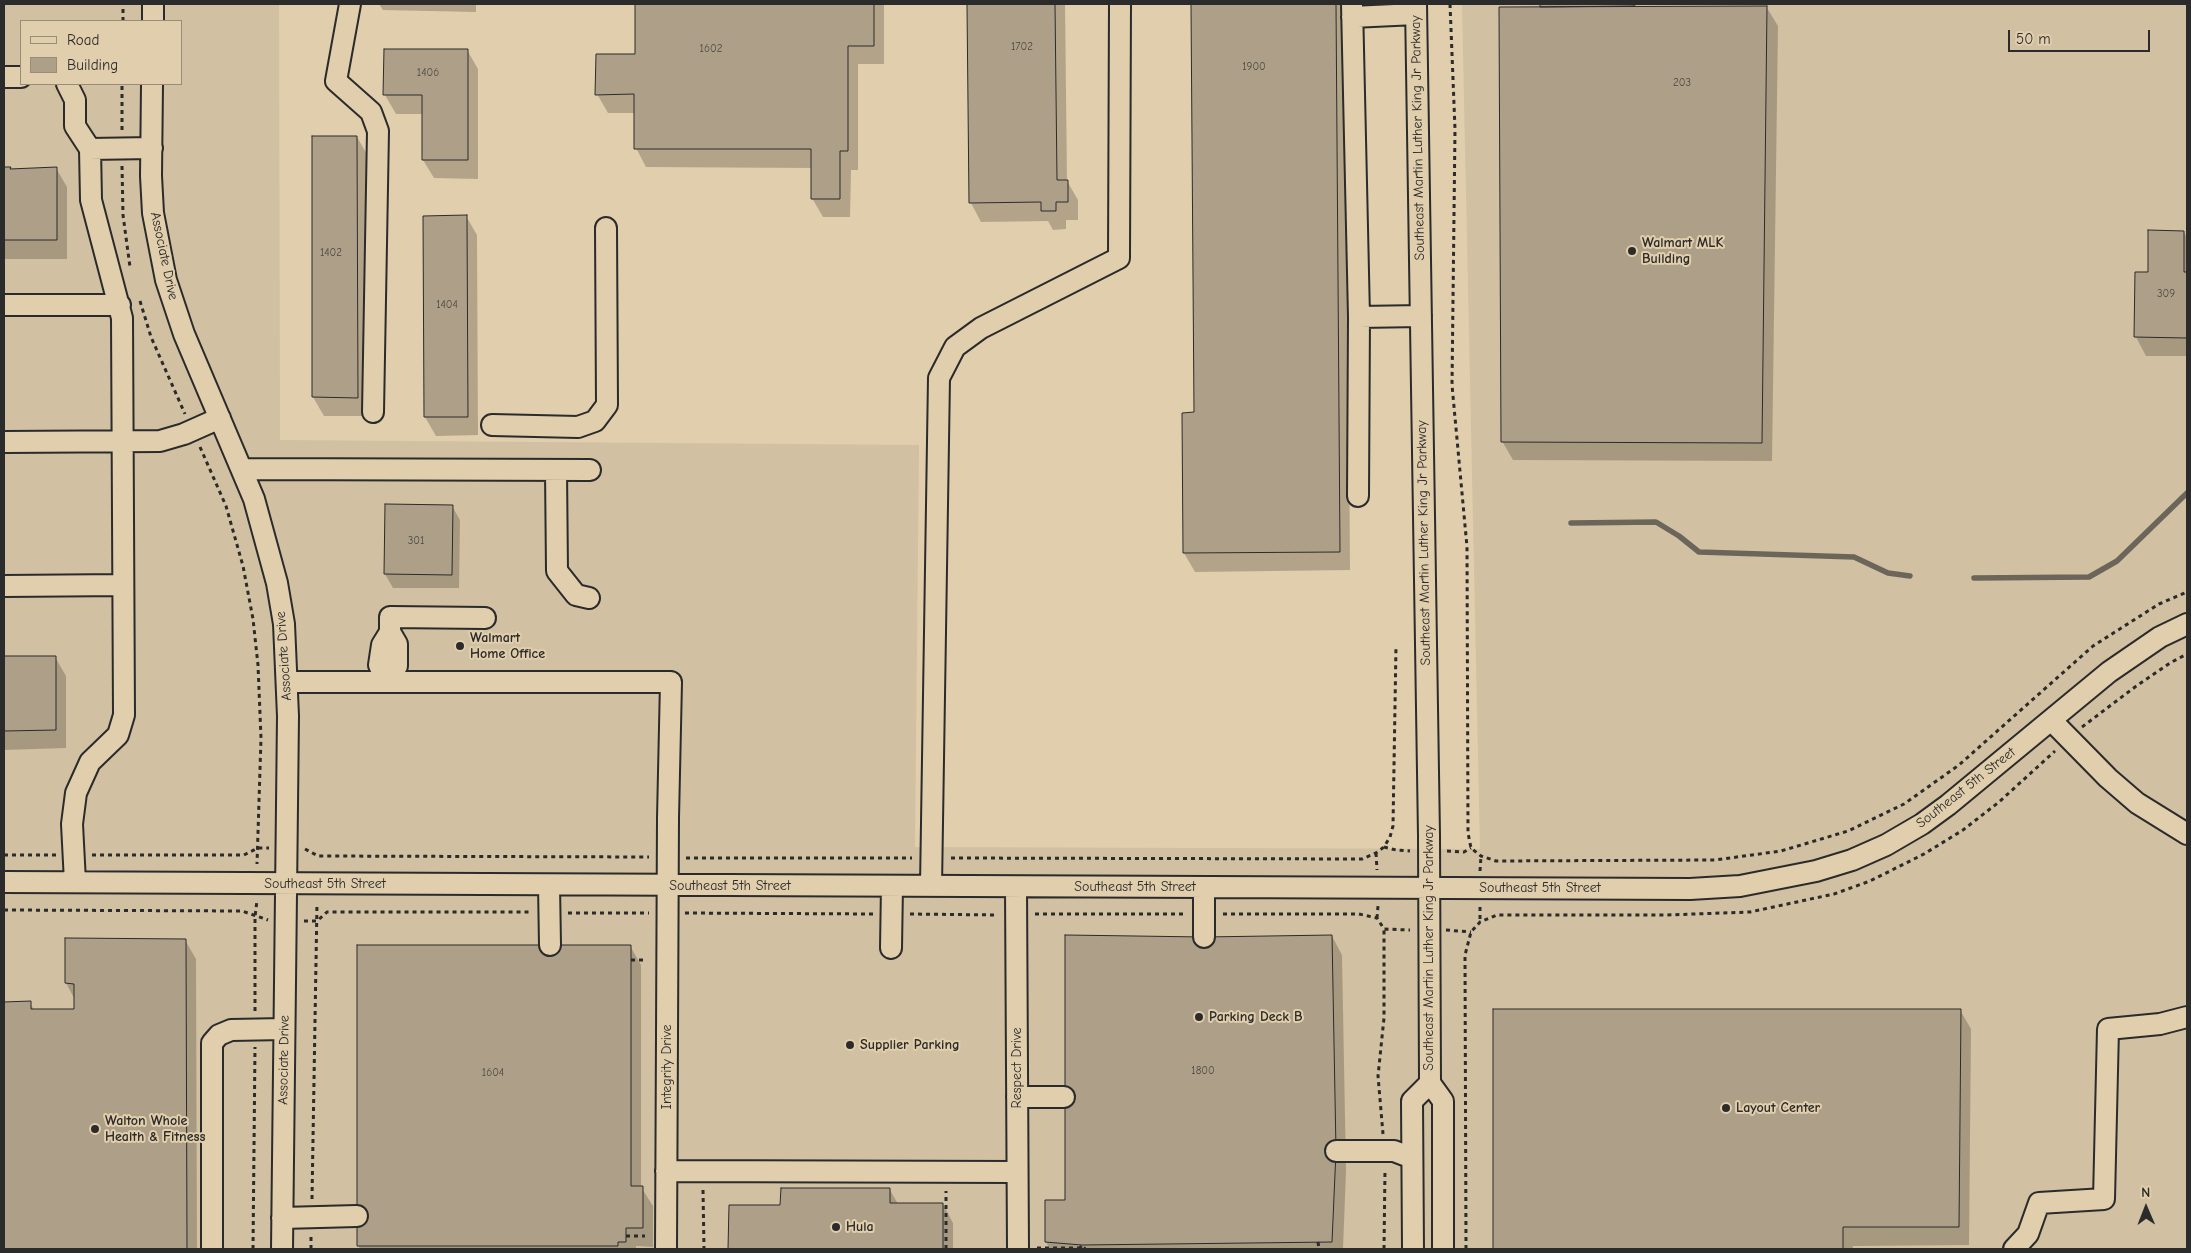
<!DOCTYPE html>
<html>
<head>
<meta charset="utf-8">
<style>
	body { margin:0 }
	#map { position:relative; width:2191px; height:1253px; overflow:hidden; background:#e0ceac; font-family:"Comic Neue",sans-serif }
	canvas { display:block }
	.frame { position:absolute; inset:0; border:5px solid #2b2b2b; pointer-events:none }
	.legend { position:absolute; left:20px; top:20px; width:162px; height:65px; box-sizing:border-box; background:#e0ceac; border:1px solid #988d78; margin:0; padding:6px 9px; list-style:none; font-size:15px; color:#2b2b2b }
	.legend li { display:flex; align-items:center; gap:10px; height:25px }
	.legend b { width:25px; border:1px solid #988d78 }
	.north { position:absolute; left:2121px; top:1183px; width:50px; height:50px; -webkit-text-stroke:4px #e0ceac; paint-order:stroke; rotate:359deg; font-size:14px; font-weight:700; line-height:20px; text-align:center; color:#2b2b2b }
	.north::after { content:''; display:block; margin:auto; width:18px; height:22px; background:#2b2b2b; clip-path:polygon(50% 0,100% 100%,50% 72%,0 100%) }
	.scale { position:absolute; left:2008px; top:30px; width:142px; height:22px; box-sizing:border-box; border:2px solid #2b2b2b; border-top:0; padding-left:6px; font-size:15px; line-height:18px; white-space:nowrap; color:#2b2b2b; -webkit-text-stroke:4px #e0ceac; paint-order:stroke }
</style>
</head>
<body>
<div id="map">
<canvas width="2191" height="1253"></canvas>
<div class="frame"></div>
<ul class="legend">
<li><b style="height:6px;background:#e0ceac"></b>Road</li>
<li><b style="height:14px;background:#aea088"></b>Building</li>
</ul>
<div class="north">N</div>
<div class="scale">50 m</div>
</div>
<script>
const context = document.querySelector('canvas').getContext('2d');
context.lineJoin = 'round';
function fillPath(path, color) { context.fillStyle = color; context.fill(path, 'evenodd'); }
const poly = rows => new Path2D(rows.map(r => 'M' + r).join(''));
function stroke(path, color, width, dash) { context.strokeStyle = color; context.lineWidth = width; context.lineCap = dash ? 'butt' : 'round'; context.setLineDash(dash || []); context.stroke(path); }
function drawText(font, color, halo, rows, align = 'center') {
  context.font = font + ' "Comic Neue",sans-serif'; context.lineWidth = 4; context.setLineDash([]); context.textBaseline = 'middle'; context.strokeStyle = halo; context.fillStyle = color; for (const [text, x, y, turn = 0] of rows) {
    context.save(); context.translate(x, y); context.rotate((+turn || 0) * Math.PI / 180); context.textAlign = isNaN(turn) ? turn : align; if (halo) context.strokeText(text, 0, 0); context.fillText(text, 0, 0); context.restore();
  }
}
fillPath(poly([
	[4,4,279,4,280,440,919,445,915,847,1480,849,1462,4,2187,4,2187,1249,4,1249],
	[21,21,181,21,181,84,21,84]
]), '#d1c0a1');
fillPath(poly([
	[379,4,476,4,476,12,383,10],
	[636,4,884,4,884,64,858,64,858,170,851,170,850,217,823,217,812,198,812,168,646,167,636,148,636,113,608,113,597,94,636,56],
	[968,4,1065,4,1067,181,1078,200,1078,220,1066,220,1066,229,1053,230,1048,221,981,222,971,203],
	[1192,4,1342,4,1346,10,1350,570,1195,572,1184,553,1183,414,1196,414],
	[1542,4,1636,4,1636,8,1767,8,1778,26,1772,461,1513,460,1502,441],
	[467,50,478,69,478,179,434,178,423,160,423,114,396,114,385,95],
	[313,137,357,137,368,156,368,416,324,416,313,397],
	[4,168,10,168,11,170,56,168,67,187,67,259,4,259],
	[466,216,477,235,478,435,436,436,425,417],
	[2184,232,2187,238,2187,356,2146,356,2136,337,2136,273,2149,273],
	[452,506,460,520,459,588,393,588,385,574],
	[4,657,55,657,66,676,66,748,4,750],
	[1332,936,1342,955,1346,1171,1343,1249,1050,1249,1046,1242,1204,939],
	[66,940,185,940,196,959,197,1249,4,1249,4,1003,30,1003,34,1010,75,1010,75,1000,66,983],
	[630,946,641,965,641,1187,653,1206,653,1247,636,1246,636,1249,360,1249,358,1245],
	[1960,1010,1971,1029,1969,1245,1853,1246,1853,1249,1494,1249,1494,1011],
	[890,1190,898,1204,943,1204,953,1223,953,1249,730,1249,730,1206,782,1206]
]), '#0003');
stroke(poly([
	[1571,523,1656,522,1679,536,1699,552,1854,557,1888,573,1910,576],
	[1974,578,2089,577,2117,561,2187,493]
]), '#6c665a', 5.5);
const building = poly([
	[635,4,874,4,874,46,848,46,848,151,840,151,840,199,811,199,811,149,634,149,634,94,595,95,596,54,635,54,635,4],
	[967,4,1055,4,1057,180,1068,180,1068,202,1056,202,1056,211,1041,211,1041,202,969,203,967,4],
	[1191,4,1336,4,1340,552,1183,553,1182,413,1194,412,1191,4],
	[1540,4,1634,4,1634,6,1540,7,1540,4],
	[1767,6,1762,443,1501,442,1499,7,1767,6],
	[384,49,468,49,468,160,422,160,422,95,383,95,384,49],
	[312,136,357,136,358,398,312,397,312,136],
	[4,167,11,167,10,169,57,167,57,240,4,240,4,167],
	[467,215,468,417,424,417,423,216,467,215],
	[2148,230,2184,231,2184,272,2187,272,2187,338,2134,337,2135,272,2148,272,2148,230],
	[385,504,453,505,452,575,384,574,385,504],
	[4,656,56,656,56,730,4,731,4,656],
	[1065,935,1204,937,1332,935,1336,1151,1332,1242,1082,1245,1045,1242,1045,1200,1065,1200,1065,935],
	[65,938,186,939,187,1249,4,1249,4,1002,31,1001,31,1009,74,1009,74,984,65,983,65,938],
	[357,945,631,945,631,1186,643,1186,643,1228,626,1228,626,1242,618,1242,618,1246,357,1246,357,945],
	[1493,1009,1961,1009,1959,1227,1843,1227,1843,1249,1493,1249,1493,1009],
	[781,1188,890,1188,890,1203,943,1203,943,1249,728,1249,729,1205,780,1205,781,1188]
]);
fillPath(building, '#aea088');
stroke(building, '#2b2b2b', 1);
const minor = poly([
	[350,4,336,81,371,112,378,131,373,412],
	[1352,4,1359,317,1358,496],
	[1416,4,1429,836,1430,1083,1443,1101,1443,1249],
	[1352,17,1416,14],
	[153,21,153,4],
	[4,77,21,77],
	[67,84,75,100,75,126,90,149],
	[152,84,151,176,153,213,166,280,184,334,254,499,277,583,284,624,288,716,282,1249],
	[4,305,120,305],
	[1359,317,1421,316],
	[492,425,578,427,595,421,607,405,606,228],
	[4,442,160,441,184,434,220,418],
	[242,469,590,470],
	[556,470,557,571,576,595,589,598],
	[4,586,123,585],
	[390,632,390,617,485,618],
	[390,632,397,644,397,666,387,682,379,665,382,645,390,632],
	[287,682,671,682,668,818,666,1249],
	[2051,720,2108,778,2137,803,2187,834],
	[4,882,1690,889,1740,886,1816,871,1852,860,1886,845,1922,824,1948,805,2109,672,2160,637,2187,624],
	[75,882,72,824,76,793,90,762,118,735,124,715,122,318,91,200,90,149,152,148],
	[549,885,550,945],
	[931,886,939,378,955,347,981,328,1119,258,1120,4],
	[1016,887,1018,1249],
	[1204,887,1204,937],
	[891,948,892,886],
	[1017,1097,1064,1097],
	[1336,1151,1394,1151,1412,1158],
	[666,1171,1016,1172],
	[282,1218,357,1216],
	[212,1249,212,1043,219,1035,231,1030,284,1029],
	[1413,1249,1412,1101,1430,1083],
	[2014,1249,2028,1234,2039,1203,2104,1199,2108,1029,2160,1024,2187,1017]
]);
stroke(minor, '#2b2b2b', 24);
stroke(poly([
	[1450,4,1455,129,1452,385,1467,547,1468,833,1471,848,1481,856,1496,861,1715,860,1781,851,1848,831,1904,804,1959,765,2093,646,2159,604,2187,592],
	[123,21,123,4],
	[122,130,122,84],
	[122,166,123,215,130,267],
	[140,301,151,337,185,414],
	[200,447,226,506,243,566,253,619,258,665,261,738,257,864],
	[2082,727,2135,687,2170,663,2187,654],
	[1384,847,1396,850,1410,851],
	[305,849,318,856,649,857],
	[1447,851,1464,852,1471,848],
	[1376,853,1377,870],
	[4,855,56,855],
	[92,855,244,855,258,848,269,848],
	[686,858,912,858],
	[951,858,1362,859,1376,853,1384,847,1390,837,1393,826,1396,646],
	[1480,871,1481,856],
	[1480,907,1480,922],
	[4,910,242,911,268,920],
	[568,913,649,913],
	[685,913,874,914],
	[910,914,997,915],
	[1035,914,1187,914],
	[1223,914,1359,914,1377,918,1384,929,1410,930],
	[1377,918,1378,906],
	[304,921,317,921,327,912,532,912],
	[1446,930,1471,932],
	[631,960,643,960],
	[255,1011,255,917,257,900],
	[1383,1134,1378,1076,1384,1018,1384,929],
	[703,1190,704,1249],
	[312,1199,317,903],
	[626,1236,645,1236],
	[1318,1242,1319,1249],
	[1037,1248,1080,1248],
	[253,1249,255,1047],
	[311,1249,311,1235],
	[946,1249,946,1191],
	[1079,1249,1082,1245,1085,1249],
	[1384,1249,1385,1170],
	[1466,1249,1465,955,1471,932,1480,922,1497,915,1667,915,1750,912,1834,894,1870,881,1924,854,1963,830,1999,802,2055,751]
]), '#2b2b2b', 3, [4, 4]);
stroke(minor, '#e0ceac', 20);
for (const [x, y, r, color] of [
	[1632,251,5,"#2b2b2b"],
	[460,646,5,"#2b2b2b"],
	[1199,1017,5,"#2b2b2b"],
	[850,1045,5,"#2b2b2b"],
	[1726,1108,5,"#2b2b2b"],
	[95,1129,5,"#2b2b2b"],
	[836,1227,5,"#2b2b2b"]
]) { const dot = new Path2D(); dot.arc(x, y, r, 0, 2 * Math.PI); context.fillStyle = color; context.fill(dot); stroke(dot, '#e0ceac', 2); }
drawText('11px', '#4c4842', null, [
	["1702",1022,47],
	["1602",711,49],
	["1900",1254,67],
	["1406",428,73],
	["203",1682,83],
	["1402",331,253],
	["309",2166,294],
	["1404",447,305],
	["301",416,541],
	["1800",1203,1071],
	["1604",493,1073]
]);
drawText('14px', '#2b2b2b', '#e0ceac', [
	["Southeast Martin Luther King Jr Parkway",1418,138,-91],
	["Associate Drive",164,256,78],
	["Southeast Martin Luther King Jr Parkway",1424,543,-91],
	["Associate Drive",284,656,-94],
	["Southeast 5th Street",1966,788,-38],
	["Southeast 5th Street",325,884],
	["Southeast 5th Street",730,886],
	["Southeast 5th Street",1135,887],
	["Southeast 5th Street",1540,888],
	["Southeast Martin Luther King Jr Parkway",1429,948,-90],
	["Associate Drive",284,1060,-89],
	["Integrity Drive",667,1067,-90],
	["Respect Drive",1017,1068,-90]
]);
drawText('bold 14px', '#2b2b2b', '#e0ceac', [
	["Walmart MLK",1642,243],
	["Building",1642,259],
	["Walmart",470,638],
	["Home Office",470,654],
	["Parking Deck B",1209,1017],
	["Supplier Parking",860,1045],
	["Layout Center",1736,1108],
	["Walton Whole",105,1121],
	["Health & Fitness",105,1137],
	["Hula",846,1227]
], 'left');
</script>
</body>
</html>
